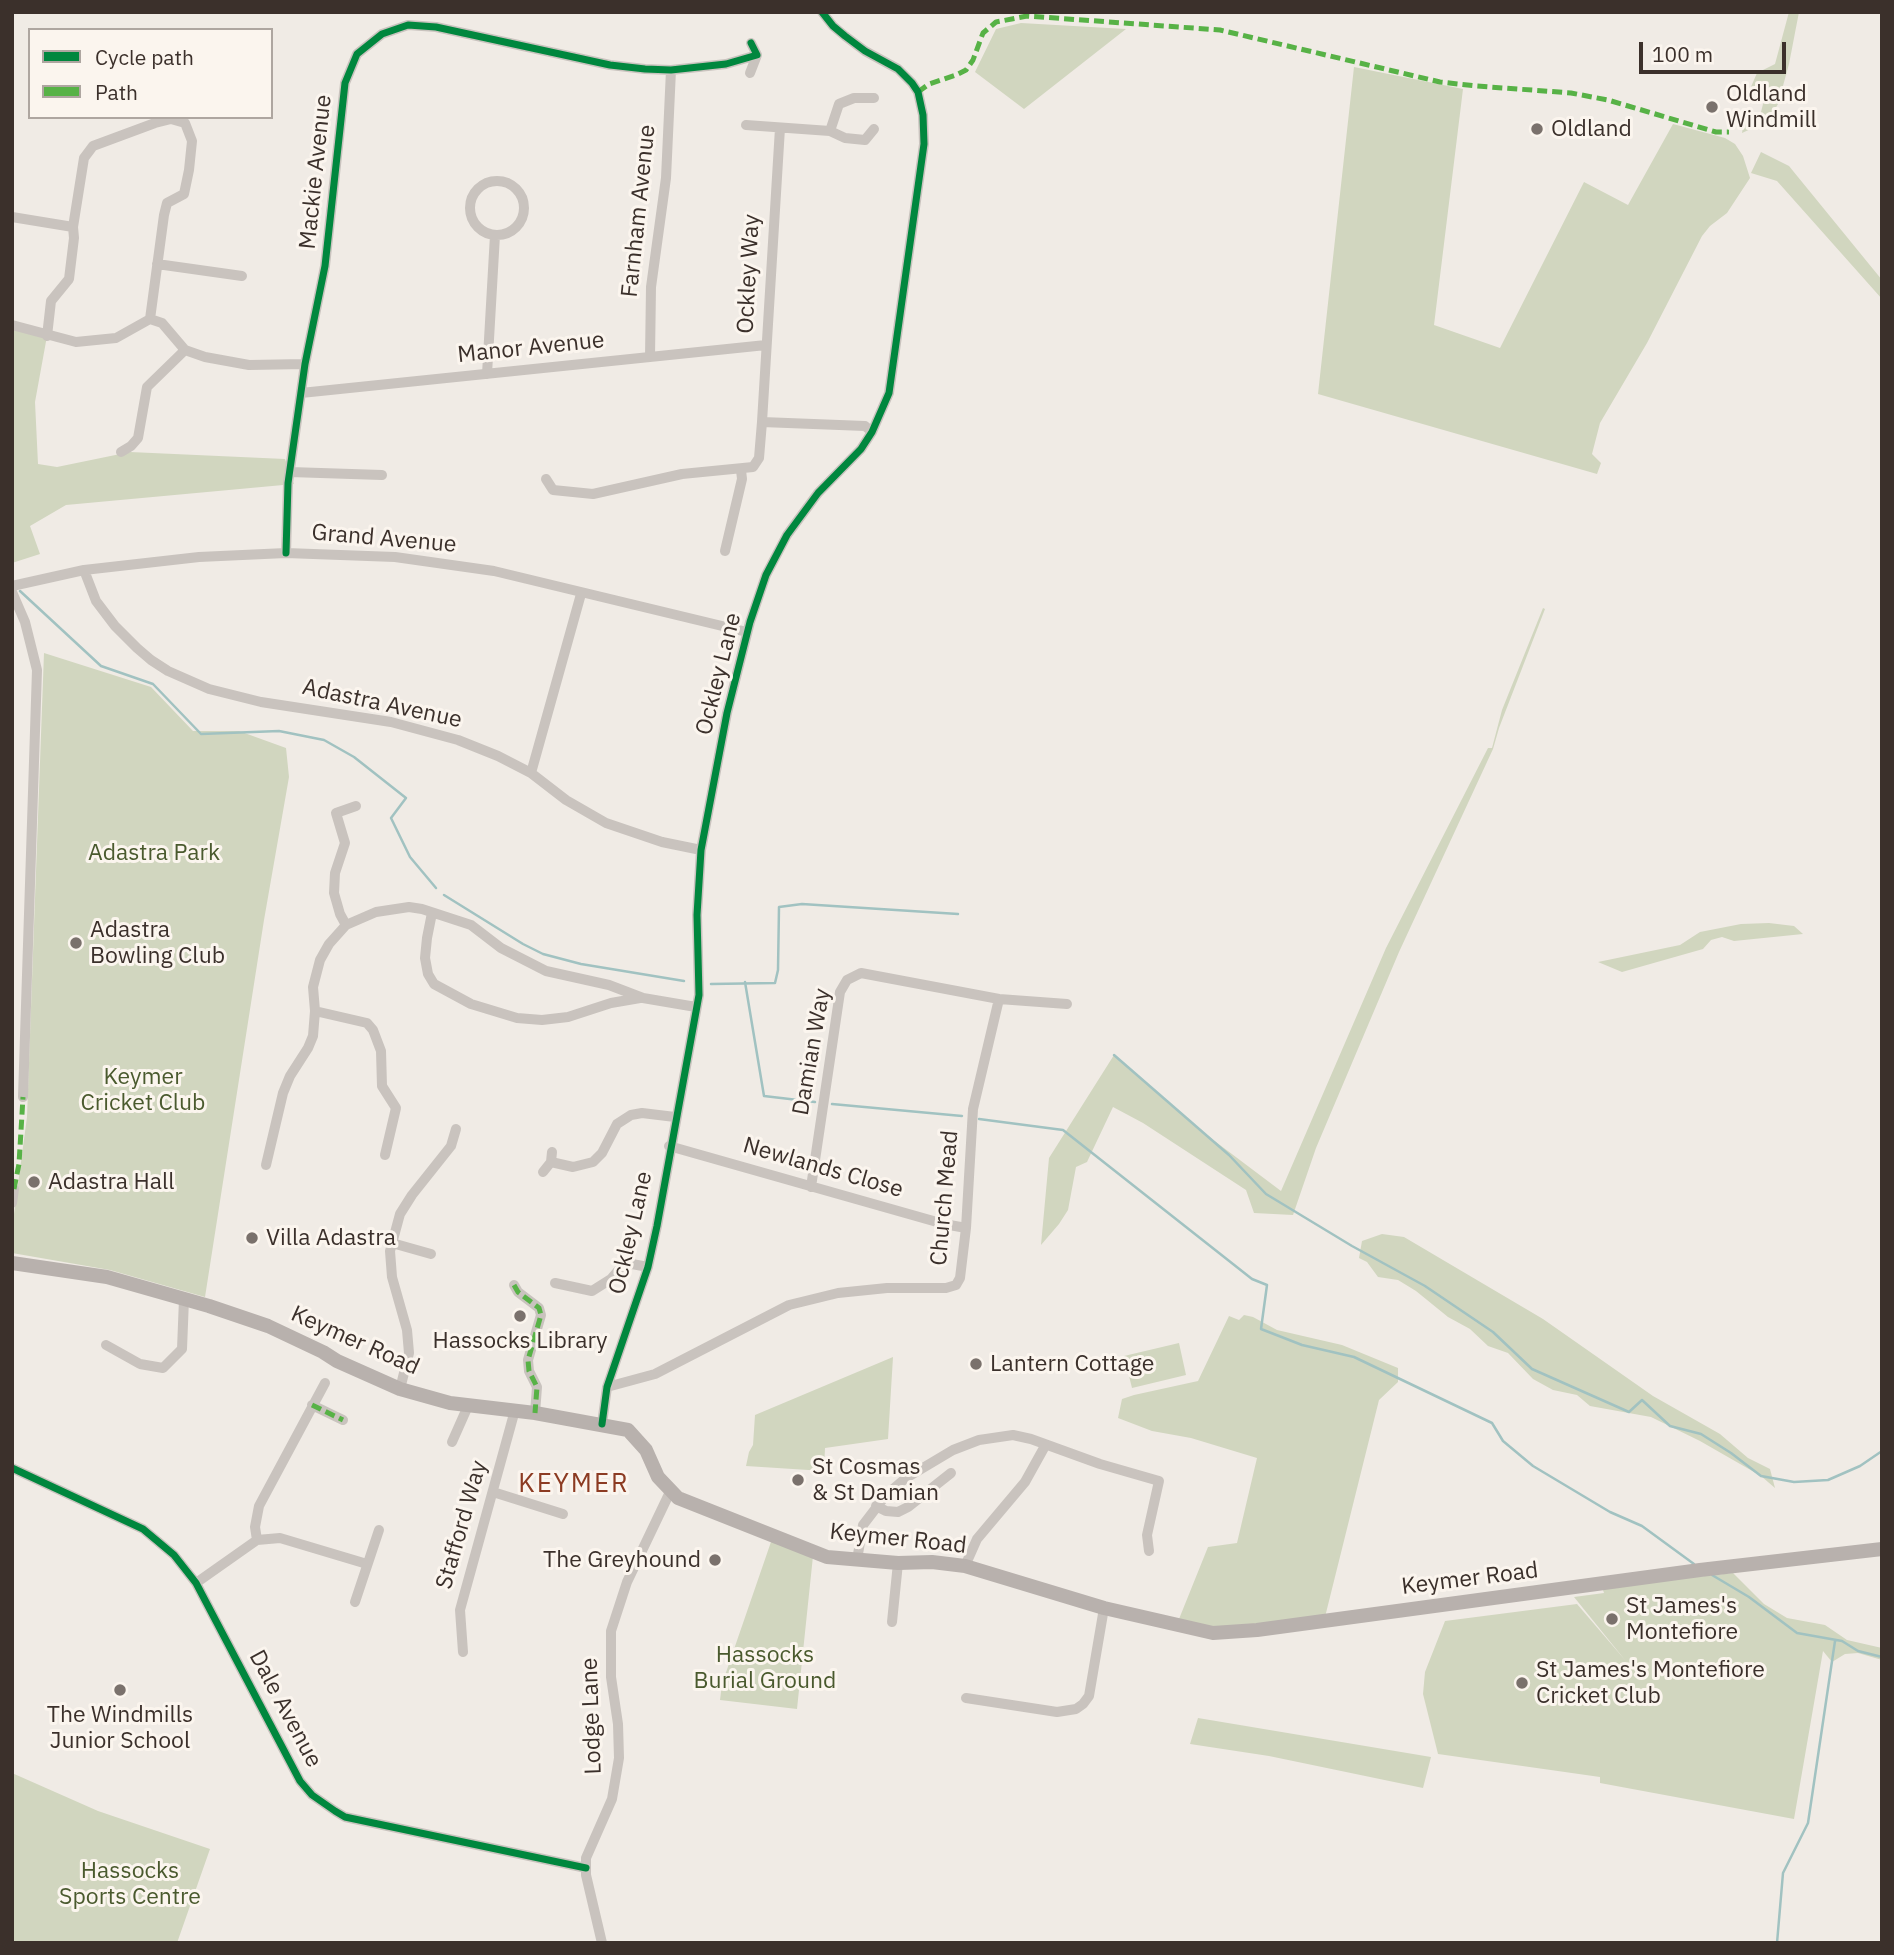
<!DOCTYPE html>
<html>
<head>
<meta charset="utf-8">
<style>
	body { margin:0 }
	#map { position:relative; width:1894px; height:1955px; overflow:hidden; background:#f0ebe5; font-family:"IBM Plex Sans",sans-serif }
	canvas { display:block }
	.frame { position:absolute; inset:0; border:14px solid #3b302b; pointer-events:none }
	.legend { position:absolute; left:28px; top:28px; width:245px; height:91px; box-sizing:border-box; background:#fbf5ee; border:2px solid #aea6a0; margin:0; padding:9px 12px; list-style:none; font-size:21px; color:#3b302b }
	.legend li { display:flex; align-items:center; gap:14px; height:35px }
	.legend b { width:35px; border:2px solid #aea6a0 }
	.scale { position:absolute; left:1639px; top:42px; width:147px; height:32px; box-sizing:border-box; border:4px solid #3b302b; border-top:0; padding-left:9px; font-size:21px; line-height:24px; white-space:nowrap; color:#3b302b; -webkit-text-stroke:5px #fbf5ee; paint-order:stroke }
</style>
</head>
<body>
<div id="map">
<canvas width="1894" height="1955"></canvas>
<div class="frame"></div>
<ul class="legend">
<li><b style="height:9px;background:#00873e"></b>Cycle path</li>
<li><b style="height:9px;background:#57b246"></b>Path</li>
</ul>
<div class="scale">100 m</div>
</div>
<script>
const context = document.querySelector('canvas').getContext('2d');
context.lineJoin = 'round';
function fillPath(path, color) { context.fillStyle = color; context.fill(path, 'evenodd'); }
const poly = rows => new Path2D(rows.map(r => 'M' + r).join(''));
function stroke(path, color, width, dash) { context.strokeStyle = color; context.lineWidth = width; context.lineCap = dash ? 'butt' : 'round'; context.setLineDash(dash || []); context.stroke(path); }
function drawText(font, color, halo, rows, align = 'center') {
  context.font = font + ' "IBM Plex Sans",sans-serif'; context.lineWidth = 6; context.setLineDash([]); context.textBaseline = 'middle'; context.strokeStyle = halo; context.fillStyle = color; for (const [text, x, y, turn = 0] of rows) {
    context.save(); context.translate(x, y); context.rotate((+turn || 0) * Math.PI / 180); context.textAlign = isNaN(turn) ? turn : align; if (halo) context.strokeText(text, 0, 0); context.fillText(text, 0, 0); context.restore();
  }
}
fillPath(poly([
	[1789,12,1799,12,1789,64,1778,104,1768,121,1742,133,1744,121,1760,116,1766,92,1747,96,1757,73,1775,64],
	[1021,23,1126,29,1024,109,975,72,996,29],
	[1354,67,1463,89,1434,325,1500,348,1584,182,1628,205,1673,124,1725,138,1735,144,1743,156,1750,178,1727,213,1710,226,1702,236,1647,343,1600,423,1592,454,1601,463,1597,474,1318,394],
	[1761,152,1789,166,1882,280,1882,299,1777,181,1751,173],
	[12,325,47,336,35,402,38,464,57,467,130,452,285,459,294,484,66,505,30,526,40,554,12,563],
	[1543,608,1545,609,1499,728,1493,749,1399,952,1316,1148,1293,1215,1254,1213,1246,1190,1143,1123,1113,1107,1087,1162,1076,1167,1068,1210,1059,1224,1041,1245,1049,1158,1114,1055,1204,1133,1281,1191,1386,948,1488,748,1492,748,1502,710],
	[44,653,151,687,193,731,239,731,286,748,289,777,264,920,205,1297,110,1270,12,1253,12,1229,27,1117],
	[1769,923,1794,926,1803,934,1734,941,1722,937,1711,940,1703,949,1622,972,1598,962,1680,945,1700,932,1741,924],
	[1382,1234,1404,1237,1543,1319,1653,1396,1720,1434,1748,1458,1770,1469,1775,1488,1761,1476,1700,1441,1651,1417,1590,1406,1577,1395,1553,1390,1533,1379,1508,1353,1488,1346,1470,1329,1448,1317,1416,1291,1398,1280,1378,1277,1367,1262,1359,1258,1362,1241],
	[1244,1315,1253,1317,1277,1330,1342,1345,1398,1368,1398,1382,1379,1400,1324,1621,1257,1630,1177,1624,1208,1547,1237,1543,1257,1458,1191,1438,1152,1431,1118,1418,1122,1399,1134,1395,1198,1381,1229,1316,1239,1320],
	[1179,1343,1186,1375,1132,1388,1124,1356],
	[893,1357,888,1439,825,1448,824,1471,746,1466,749,1452,753,1445,755,1415],
	[772,1539,813,1556,797,1709,720,1700,722,1684],
	[1733,1573,1764,1604,1787,1618,1825,1625,1847,1640,1882,1648,1882,1660,1858,1653,1845,1654,1832,1662,1823,1651,1794,1819,1600,1783,1600,1777,1438,1754,1423,1694,1425,1672,1445,1621,1577,1604,1625,1660,1574,1597,1604,1593,1602,1587],
	[1198,1718,1431,1757,1423,1788,1269,1756,1190,1744],
	[12,1773,98,1811,210,1849,177,1943,12,1943]
]), '#d1d6bf');
stroke(poly([
	[20,591,101,666,153,684,201,734,279,731,324,740,354,757,406,798,391,818,410,857,436,888],
	[444,895,523,944,543,954,581,964,684,981],
	[745,982,764,1096,815,1102],
	[711,984,775,983,778,970,779,907,802,904,958,914],
	[1114,1055,1229,1155,1266,1194,1352,1246,1425,1286,1493,1332,1532,1369,1629,1412,1642,1400,1670,1426,1701,1434,1731,1453,1761,1476,1794,1482,1828,1480,1860,1466,1882,1451],
	[832,1104,962,1116],
	[979,1119,1063,1130,1252,1279,1267,1285,1261,1329,1302,1345,1354,1357,1492,1423,1503,1441,1533,1466,1610,1512,1642,1526,1694,1564],
	[1712,1575,1749,1597,1797,1633,1842,1641,1858,1651,1882,1657],
	[1777,1943,1783,1873,1808,1823,1835,1641]
]), '#a1c2c1', 2.5);
stroke(poly([
	[750,73,757,55],
	[746,125,830,131,845,138,865,140,874,129],
	[830,131,839,104,854,98,874,98],
	'470 208a27 27 0 1 1 54 0a27 27 0 1 1-54 0Z',
	[12,217,73,227,74,238,69,279,51,301,47,336],
	[73,227,84,158,93,146,155,123,171,119,185,123,192,141,189,170,184,194,167,203,164,215,150,319],
	[157,264,242,276],
	[12,325,76,342,116,338,150,319,162,323,185,350,205,357,249,365,305,364],
	[650,357,651,287,666,178,671,70],
	[487,374,495,235],
	[301,393,766,345],
	[762,422,865,426,872,432],
	[121,452,131,446,138,438,147,387,185,350],
	[290,472,382,475],
	[546,479,553,490,593,494,682,474,753,467,759,458,762,422,780,128],
	[725,551,742,479,741,470],
	[286,553,288,483,305,364,325,266,345,83,357,54,382,34,408,25,436,27,610,65,645,69,671,70,726,64,757,55,751,43],
	[84,570,96,601,115,626,137,648,151,660,168,671,209,689,261,702,391,722,458,740,498,756,531,773,566,800,606,823,662,842,701,850],
	[12,586,84,570,199,557,286,553,395,557,494,571,747,632],
	[12,592,25,622,37,670,23,1097],
	[531,773,581,594],
	[432,913,427,938,425,958,428,974,434,984,471,1004,517,1018,542,1020,568,1017,611,1003,640,998],
	[346,925,340,914,334,893,335,873,345,843,336,813,356,806],
	[315,1011,367,1023,373,1030,381,1051,382,1086,396,1108,385,1155],
	[669,1146,944,1224,966,1228],
	[551,1162,573,1167,593,1162,602,1153,617,1124,631,1115,642,1113,675,1117],
	[266,1165,283,1093,290,1076,308,1048,313,1036,315,1011,313,987,320,960,329,944,346,925,376,912,409,907,422,909,471,925,501,948,546,971,609,985,643,998,696,1007],
	[543,1172,551,1162,552,1152],
	[811,1187,840,992,847,980,861,973,999,999,1067,1004],
	[12,1203,14,1189],
	[392,1243,431,1254],
	[555,1283,592,1291,611,1279,623,1265,632,1264,648,1267],
	[514,1285,518,1292,539,1308,541,1315,528,1360,529,1371,537,1387,535,1413],
	[106,1345,140,1364,163,1368,182,1349,184,1299],
	[607,1387,655,1374,789,1305,838,1293,887,1288,946,1288,956,1285,960,1278,966,1228,973,1109,999,999],
	[400,1389,409,1353,407,1330,392,1277,390,1251,400,1214,412,1195,451,1146,456,1129],
	[312,1405,343,1420],
	[602,1424,607,1387,648,1267,657,1226,699,995,697,915,701,850,727,713,750,622,766,575,787,535,818,493,861,449,872,432,889,393,924,144,923,115,918,92,912,83,898,69,865,51,845,36,833,26,822,12],
	[452,1442,468,1406],
	[12,1468,143,1529,174,1555,196,1583,300,1781,312,1795,335,1811,345,1817,586,1868],
	[493,1492,563,1514],
	[876,1506,886,1511,898,1512,908,1507,951,1473],
	[257,1540,255,1527,259,1506,325,1383],
	[857,1560,863,1525,886,1495,906,1478,953,1450,979,1440,1013,1435,1031,1439,1100,1464,1159,1481,1147,1535,1149,1551],
	[965,1566,977,1539,1025,1482,1045,1446],
	[196,1583,257,1540,280,1538,367,1564],
	[355,1602,379,1530],
	[892,1622,898,1563],
	[463,1652,460,1610,515,1410],
	[966,1698,1057,1712,1076,1709,1083,1704,1089,1696,1104,1608],
	[602,1943,586,1875,586,1858,612,1799,619,1758,618,1724,611,1677,611,1631,627,1582,670,1492]
]), '#c9c3be', 10);
stroke(poly([
	[12,1263,107,1277,209,1306,268,1326,323,1352,337,1361,400,1389,450,1403,535,1413,628,1430,646,1450,658,1477,678,1498,827,1557,898,1563,932,1562,965,1566,1104,1608,1213,1633,1257,1630,1700,1570,1882,1549]
]), '#b8b1ad', 14);
stroke(poly([
	[918,92,929,84,956,75,966,70,973,60,983,33,996,22,1027,16,1220,30,1440,82,1477,86,1571,93,1608,100,1716,132,1729,132],
	[14,1189,19,1164,23,1097],
	[514,1285,518,1292,539,1308,541,1315,528,1360,529,1371,537,1387,535,1413],
	[312,1405,343,1420]
]), '#57b246', 5, [10, 5]);
stroke(poly([
	[286,553,288,483,305,364,325,266,345,83,357,54,382,34,408,25,436,27,610,65,645,69,671,70,726,64,757,55,751,43],
	[602,1424,607,1387,648,1267,657,1226,699,995,697,915,701,850,727,713,750,622,766,575,787,535,818,493,861,449,872,432,889,393,924,144,923,115,918,92,912,83,898,69,865,51,845,36,833,26,822,12],
	[12,1468,143,1529,174,1555,196,1583,300,1781,312,1795,335,1811,345,1817,586,1868]
]), '#00873e', 7);
for (const [x, y, r, color] of [
	[1712,107,7,"#7a716c"],
	[1537,129,7,"#7a716c"],
	[76,943,7,"#7a716c"],
	[34,1182,7,"#7a716c"],
	[252,1238,7,"#7a716c"],
	[520,1316,7,"#7a716c"],
	[976,1364,7,"#7a716c"],
	[798,1480,7,"#7a716c"],
	[715,1560,7,"#7a716c"],
	[1612,1619,7,"#7a716c"],
	[1522,1683,7,"#7a716c"],
	[120,1690,7,"#7a716c"]
]) { const dot = new Path2D(); dot.arc(x, y, r, 0, 2 * Math.PI); context.fillStyle = color; context.fill(dot); stroke(dot, '#fbf5ee', 2.5); }
drawText('23px', '#3b302b', '#fbf5ee', [
	["Oldland",1726,94],
	["Windmill",1726,120],
	["Oldland",1551,129],
	["Adastra",90,930],
	["Bowling Club",90,956],
	["Adastra Hall",48,1182],
	["Villa Adastra",266,1238],
	["Hassocks Library",520,1341,"center"],
	["Lantern Cottage",990,1364],
	["St Cosmas",812,1467],
	["& St Damian",812,1493],
	["The Greyhound",701,1560,"right"],
	["St James's",1626,1606],
	["Montefiore",1626,1632],
	["St James's Montefiore",1536,1670],
	["Cricket Club",1536,1696],
	["The Windmills",120,1715,"center"],
	["Junior School",120,1741,"center"]
], 'left');
drawText('23px', '#3b302b', '#fbf5ee', [
	["Mackie Avenue",316,172,-84],
	["Farnham Avenue",639,211,-84],
	["Ockley Way",749,274,-87],
	["Manor Avenue",531,348,-6],
	["Grand Avenue",384,539,5],
	["Ockley Lane",719,674,-76],
	["Adastra Avenue",382,704,12],
	["Damian Way",812,1052,-80],
	["Newlands Close",823,1168,16],
	["Church Mead",945,1198,-85],
	["Ockley Lane",631,1233,-77],
	["Keymer Road",355,1341,24],
	["Stafford Way",462,1525,-74],
	["Keymer Road",898,1539,6],
	["Keymer Road",1470,1579,-7],
	["Dale Avenue",285,1709,62],
	["Lodge Lane",592,1716,-92]
]);
drawText('23px', '#4a5a2e', '#fbf5ee', [
	["Adastra Park",154,853],
	["Keymer",143,1077],
	["Cricket Club",143,1103],
	["Hassocks",765,1655],
	["Burial Ground",765,1681],
	["Hassocks",130,1871],
	["Sports Centre",130,1897]
]);
context.letterSpacing = '2px';
drawText('26px', '#8c3b22', '#fbf5ee', [
	["KEYMER",574,1484]
]);
context.letterSpacing = '0px';
</script>
</body>
</html>
